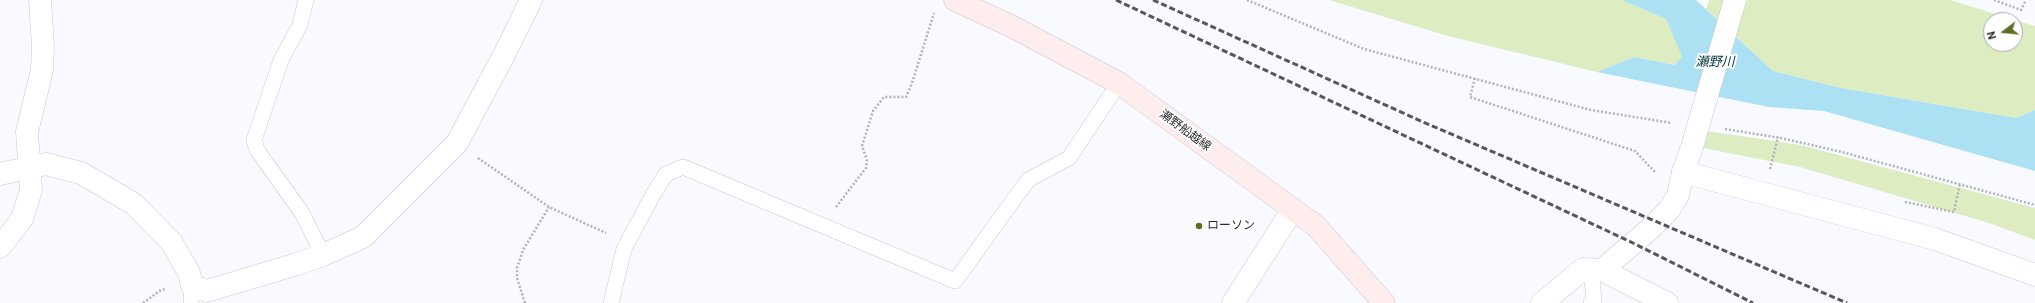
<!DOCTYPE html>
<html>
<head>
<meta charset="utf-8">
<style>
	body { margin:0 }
	#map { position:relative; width:2035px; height:303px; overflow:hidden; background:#f8faff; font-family:Roboto,sans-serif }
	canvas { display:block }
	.north { position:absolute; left:1983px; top:12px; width:40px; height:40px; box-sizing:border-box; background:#fff; border:1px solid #ababac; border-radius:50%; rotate:254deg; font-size:11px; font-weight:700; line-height:16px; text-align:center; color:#2c2d2f }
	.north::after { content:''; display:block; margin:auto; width:14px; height:18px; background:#5b6f1e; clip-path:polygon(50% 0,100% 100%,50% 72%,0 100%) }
</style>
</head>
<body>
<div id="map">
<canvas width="2035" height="303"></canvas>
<div class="north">N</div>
</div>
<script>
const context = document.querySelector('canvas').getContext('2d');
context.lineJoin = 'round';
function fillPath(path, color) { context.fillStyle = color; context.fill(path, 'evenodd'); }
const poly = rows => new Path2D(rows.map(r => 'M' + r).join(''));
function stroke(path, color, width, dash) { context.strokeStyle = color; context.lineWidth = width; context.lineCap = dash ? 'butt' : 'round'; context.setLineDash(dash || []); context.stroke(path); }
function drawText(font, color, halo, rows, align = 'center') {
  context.font = font + ' Roboto,"Noto Sans JP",sans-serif'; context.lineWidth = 4; context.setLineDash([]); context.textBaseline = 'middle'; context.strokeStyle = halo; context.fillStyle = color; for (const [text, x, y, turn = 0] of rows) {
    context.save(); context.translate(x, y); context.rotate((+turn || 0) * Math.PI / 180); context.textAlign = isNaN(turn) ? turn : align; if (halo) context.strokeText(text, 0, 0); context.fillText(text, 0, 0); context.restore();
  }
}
fillPath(poly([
	[1329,0,1622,0,1666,19,1683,56,1675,65,1634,57,1597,72,1448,36],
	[1709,0,1950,0,2015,20,1991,20,1991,44,2015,44,2015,20,2035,26,2035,110,2016,118,1841,88,1773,71,1706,9],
	[1707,131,1801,145,2035,208,2035,240,1989,223,1800,167,1703,148]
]), '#deecc1');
fillPath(poly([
	[1622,0,1696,0,1773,71,1841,88,2016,118,2035,110,2035,171,1824,111,1769,107,1597,72,1634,57,1675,65,1682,56,1666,19]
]), '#ace1f3');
const service = poly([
	[306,0,300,25,281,60,254,140,257,150,302,213,323,255],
	[191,303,192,286],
	[611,303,624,249,654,193,666,174,683,167,955,281,1028,180,1069,158,1119,83],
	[1591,303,1594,300,1591,269]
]);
const minor = poly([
	[1683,172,1935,239,2035,275],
	[0,174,46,164,81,173,134,204,172,243,189,273,192,286,207,291,297,264,323,255,363,237,457,143,504,55,531,0],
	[0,247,22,219,31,190,27,132,42,70,43,46,40,0],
	[1233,303,1293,209],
	[1542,303,1583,269,1602,270,1667,303]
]);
const tertiary = poly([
	[1602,270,1651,228,1669,210,1678,195,1683,172,1692,147]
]);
const secondary = poly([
	[955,0,1011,26,1119,83,1316,226,1384,303]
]);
stroke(service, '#c7c9cf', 16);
stroke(minor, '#c7c9cf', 23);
stroke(tertiary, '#c7c9cf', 23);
stroke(secondary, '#c7c9cf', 23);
stroke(poly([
	[1247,0,1364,49,1591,110,1672,123],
	[1994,0,2021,10,2026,0],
	[1475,78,1470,97,1635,151,1655,172],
	[1725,129,1781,138,1842,152,2035,205],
	[478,158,549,207,606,233],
	[1770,169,1778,137],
	[1905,202,1954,212,1960,183],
	[836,207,866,168,867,160,862,146,873,111,884,97,906,97,912,83,934,13],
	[143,303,161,290,166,289],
	[525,303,517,278,517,268,523,250,549,207]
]), '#b1b3b7', 2.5, [2, 2]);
stroke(service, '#fff', 15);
stroke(minor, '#fff', 22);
stroke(tertiary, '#fff', 22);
stroke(secondary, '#fdedec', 22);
stroke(poly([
	[1116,0,1633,243,1753,303],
	[1153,0,1423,122,1847,303]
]), '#56575a', 3, [6, 3]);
const tertiaryBridge = poly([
	[1692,147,1735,0]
]);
stroke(tertiaryBridge, '#c7c9cf', 23, []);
stroke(tertiaryBridge, '#fff', 22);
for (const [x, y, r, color] of [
	[1199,226,4,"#5b6f1e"]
]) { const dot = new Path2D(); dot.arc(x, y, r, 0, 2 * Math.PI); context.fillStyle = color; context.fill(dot); stroke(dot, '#fff', 1.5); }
drawText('12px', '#2c2d2f', '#fff', [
	["瀬野船越線",1185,131,36]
]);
drawText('12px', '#2c2d2f', '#fff', [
	["ローソン",1207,226]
], 'left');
drawText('italic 13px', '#013340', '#fff', [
	["瀬野川",1715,63]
]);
</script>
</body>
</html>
